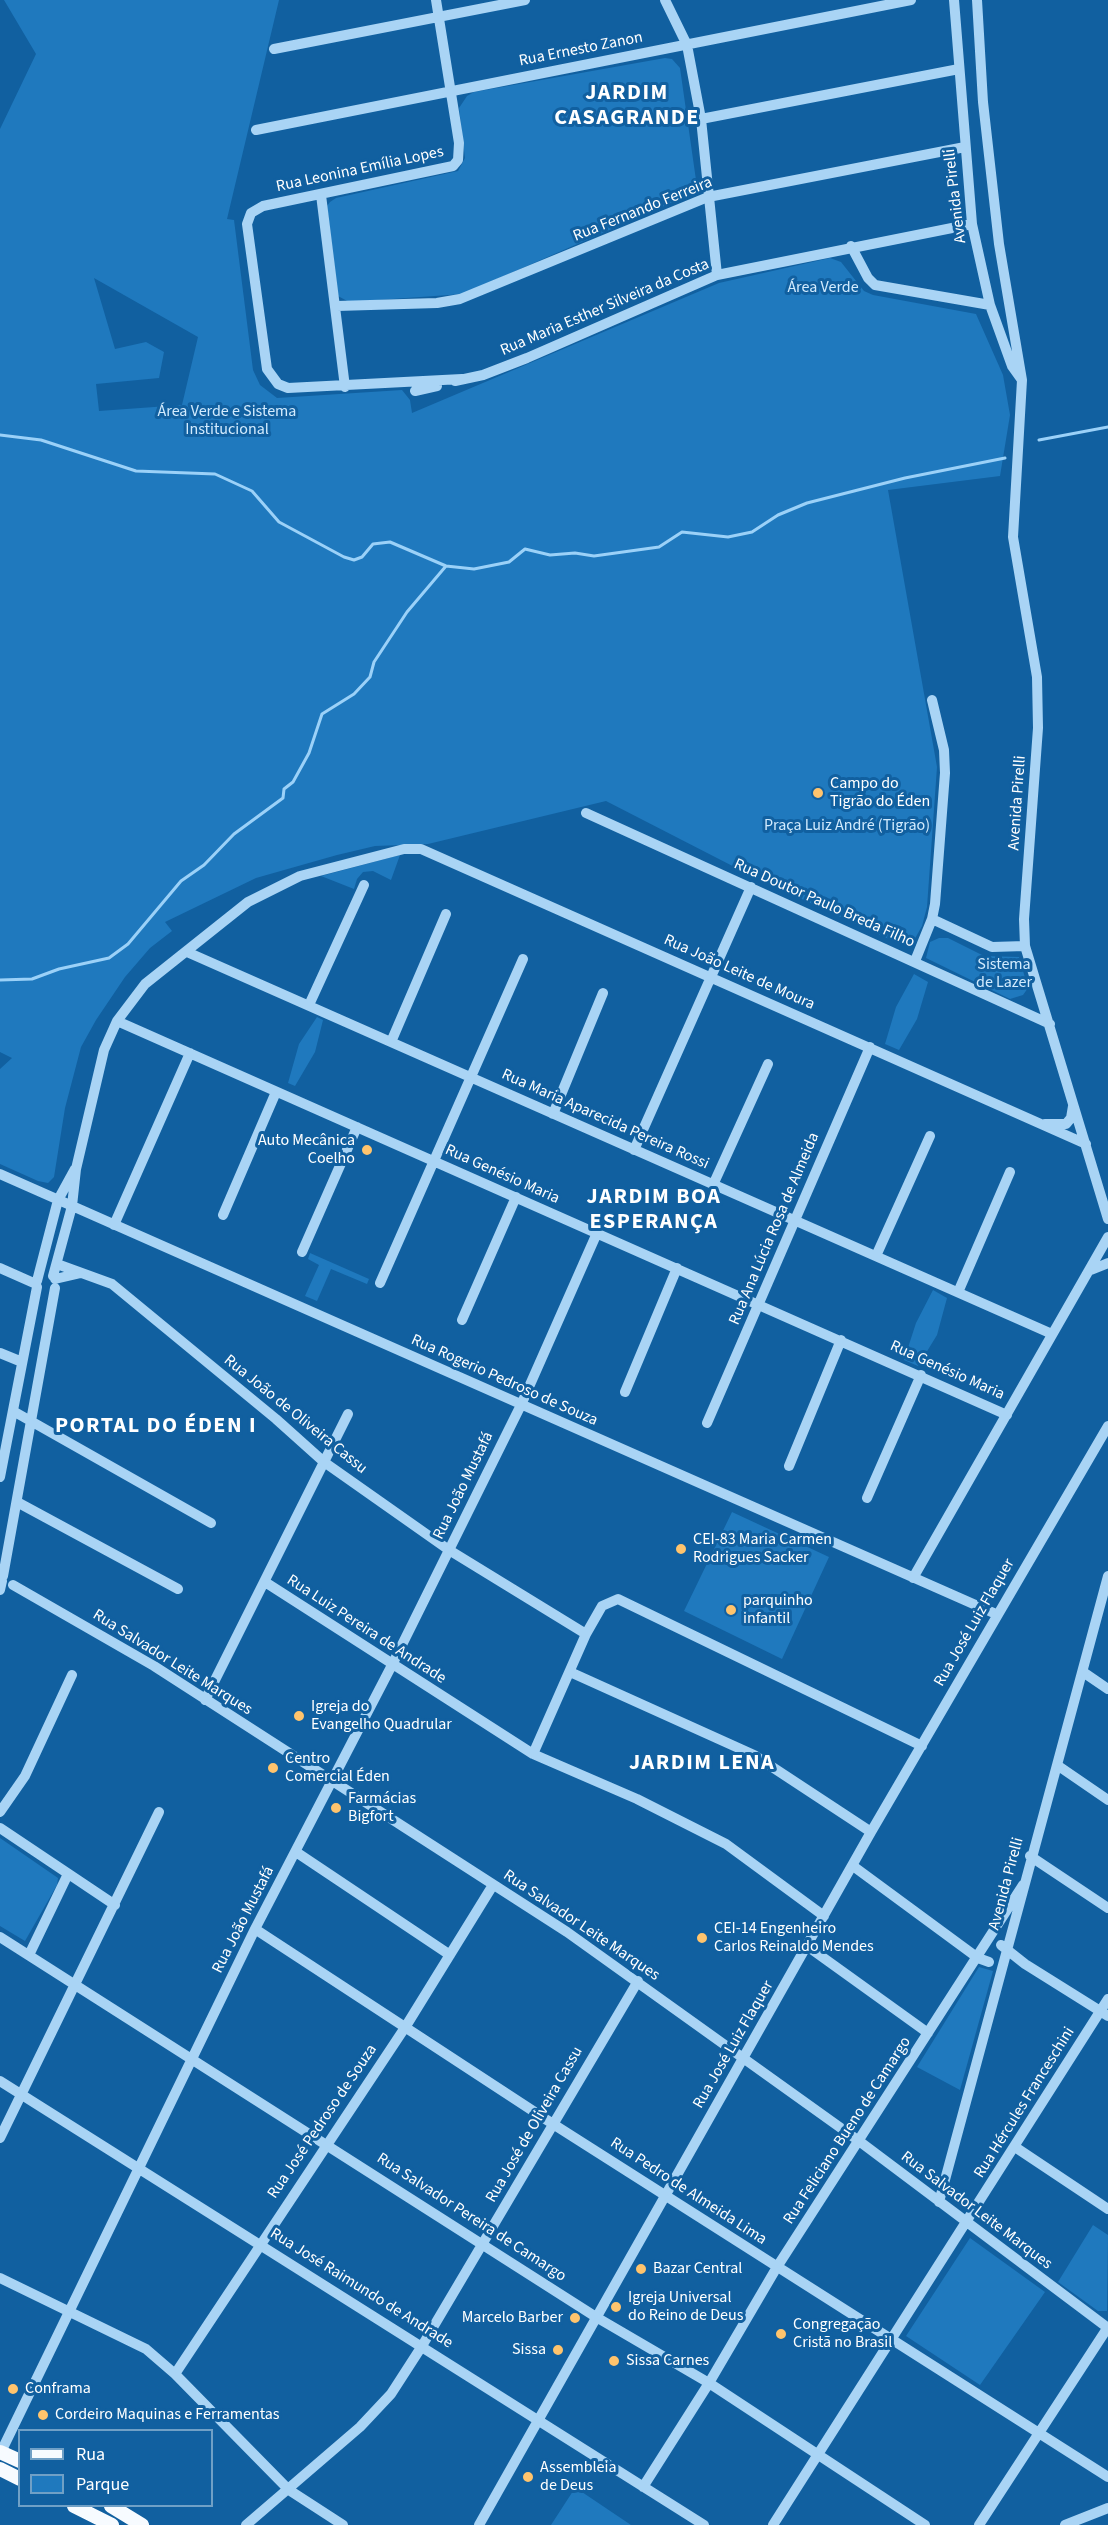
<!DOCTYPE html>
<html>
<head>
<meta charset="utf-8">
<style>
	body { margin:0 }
	#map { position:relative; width:1108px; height:2525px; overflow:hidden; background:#1160a0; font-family:"Source Sans 3",sans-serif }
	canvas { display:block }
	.legend { position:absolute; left:18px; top:2429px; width:195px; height:78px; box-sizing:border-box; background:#1160a0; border:2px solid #70a0c6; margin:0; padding:8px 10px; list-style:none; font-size:18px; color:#fff }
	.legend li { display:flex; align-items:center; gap:12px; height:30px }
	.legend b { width:30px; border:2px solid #70a0c6 }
</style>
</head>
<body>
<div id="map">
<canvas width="1108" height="2525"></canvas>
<ul class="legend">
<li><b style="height:8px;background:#f7fbff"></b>Rua</li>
<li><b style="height:16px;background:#1f79be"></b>Parque</li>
</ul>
</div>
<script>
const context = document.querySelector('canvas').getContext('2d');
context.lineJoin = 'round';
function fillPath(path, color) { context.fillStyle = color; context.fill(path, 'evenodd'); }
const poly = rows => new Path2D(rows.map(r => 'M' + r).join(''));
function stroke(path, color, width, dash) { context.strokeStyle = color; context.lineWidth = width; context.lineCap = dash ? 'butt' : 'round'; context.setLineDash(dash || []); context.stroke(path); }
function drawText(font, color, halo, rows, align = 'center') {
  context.font = font + ' "Source Sans 3",sans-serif'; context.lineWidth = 6; context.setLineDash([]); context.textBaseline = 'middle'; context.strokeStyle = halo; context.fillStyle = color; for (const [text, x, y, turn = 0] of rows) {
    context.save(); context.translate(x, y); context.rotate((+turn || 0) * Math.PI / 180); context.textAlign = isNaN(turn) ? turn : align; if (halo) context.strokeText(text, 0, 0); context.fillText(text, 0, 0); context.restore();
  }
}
fillPath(poly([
	[4,0,279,0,227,219,234,220,253,370,260,385,277,398,402,390,410,400,412,413,719,283,830,258,841,262,864,291,873,295,976,314,1003,375,1010,415,1000,476,888,490,937,767,927,907,922,926,913,942,900,944,860,926,752,876,606,801,428,844,375,846,337,855,256,878,165,922,172,931,150,948,125,977,96,1020,81,1047,65,1108,54,1177,48,1183,38,1181,0,1164,0,1069,12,1058,0,1052,0,129,36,54],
	[94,278,198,337,182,405,99,411,96,384,159,378,164,352,146,342,115,349],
	[665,58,672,59,680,68,696,180,687,196,463,294,349,302,338,296,327,206,330,202,336,198,458,171,465,158,459,108,467,96,474,92],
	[400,855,391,880,373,871,363,872,357,879,354,889,321,876],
	[939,938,948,938,984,956,1019,957,1028,988,1023,995,1010,999,926,958,930,942],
	[914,974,928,982,917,1019,899,1050,885,1044,896,1007],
	[317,1017,323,1020,315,1052,295,1086,288,1083,299,1044],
	[310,1253,369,1279,367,1284,331,1269,317,1301,305,1296,319,1265,308,1259],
	[933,1290,947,1298,937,1335,918,1366,904,1360,916,1323],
	[732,1512,829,1557,782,1659,684,1611],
	[0,1838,58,1878,57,1885,25,1941,0,1926],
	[979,1967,993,1971,960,2090,917,2067],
	[1093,2225,1108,2235,1107,2311,1098,2311,1058,2282],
	[970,2238,1045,2292,980,2385,906,2336],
	[575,2488,576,2488,631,2525,551,2525]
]), '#1f79be');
stroke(poly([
	[0,435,41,440,136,471,215,474,252,491,279,522,344,557,354,560,362,557,373,544,390,542,446,566,474,569,509,562,525,549,550,555,575,553,594,556,659,547,682,532,728,537,752,532,778,515,807,503,905,478,1005,458],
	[1039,440,1108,427],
	[0,980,32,979,59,969,109,958,128,944,181,881,204,865,234,834,283,798,284,789,293,782,309,753,322,714,354,694,370,677,374,662,407,612,446,566]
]), '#9bd1f8', 3);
stroke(poly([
	[436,0,459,143,458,160,453,166,263,206,251,213,247,224,267,369,278,384,288,388,462,379],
	[665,0,687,45,701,119,717,275],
	[954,0,972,224,990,305,1012,366,1022,380],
	[977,0,983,102,999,244,1022,380,1013,537,1037,677,1038,728,1024,919,1025,946,1108,1219],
	[274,49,525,0],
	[701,119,959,69],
	[256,130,911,0],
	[321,195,345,387],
	[851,246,868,278,875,285,990,305],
	[337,306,437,303,460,299,708,197,965,147],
	[455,381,483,375,527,358,717,275,972,224],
	[415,391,437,386],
	[586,813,1050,1024],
	[932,919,992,947,1025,946],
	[187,952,1052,1334],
	[915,961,932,919,935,904,945,773,944,750,932,700],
	[309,1005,364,885],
	[117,1021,1007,1415],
	[391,1042,446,914],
	[553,1114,603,993],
	[1045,1124,1066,1124,1071,1118,1073,1106],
	[634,1150,751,887],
	[0,1174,996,1614],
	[713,1185,768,1064],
	[223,1215,276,1092],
	[114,1225,190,1053],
	[302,1252,357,1127],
	[876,1256,930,1136],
	[57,1264,112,1284,276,1419,324,1462,449,1550,586,1634],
	[0,1268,36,1284],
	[1091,1270,1108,1263],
	[53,1276,72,1206,76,1169,104,1050,117,1021,145,984,248,902,300,876,404,849,421,849,1086,1144],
	[55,1279,81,1273],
	[37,1281,58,1200,75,1169],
	[380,1283,523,959],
	[959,1290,1010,1172],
	[462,1320,516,1197],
	[0,1353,22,1362],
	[625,1392,677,1268],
	[13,1411,211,1523],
	[707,1423,870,1047],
	[789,1466,841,1340],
	[0,1477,37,1287],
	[867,1498,921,1375],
	[17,1502,178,1589],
	[3,1576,55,1288],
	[913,1578,1108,1237],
	[265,1582,533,1754,637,1799,726,1844,824,1916],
	[13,1585,154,1666,567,1932,859,2141,1108,2328],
	[0,1590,2,1581],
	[570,1672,754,1755,871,1832],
	[1083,1672,1108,1689],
	[205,1700,348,1414],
	[533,1754,586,1634,602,1606,618,1599,922,1746],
	[1057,1765,1108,1800],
	[0,1812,25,1776,72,1675],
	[0,1828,115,1905],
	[296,1852,450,1955],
	[1030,1856,1108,1908],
	[853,1866,978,1958,989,1962],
	[255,1929,553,2124,1108,2477],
	[0,1937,596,2317,709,2383,925,2525],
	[1001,1945,1025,1964,1108,2016],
	[807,1946,928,2033],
	[29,1955,68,1874],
	[0,2081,704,2525],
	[0,2138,159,1812],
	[1015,2147,1108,2209],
	[939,2202,1108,1576],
	[0,2278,146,2349,175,2374,289,2490,343,2525],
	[175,2374,406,2026,493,1885],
	[1,2452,255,1929,392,1665,521,1405,597,1233],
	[643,2487,709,2383,777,2267,1023,1885],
	[246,2525,360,2427,391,2394,422,2346,638,1981],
	[479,2525,871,1832,1108,1426],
	[773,2525,1108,1999],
	[979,2525,1108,2327],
	[1065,2525,1108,2508]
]), '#a9d4f5', 10);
stroke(poly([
	[0,2452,20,2461],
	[0,2469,20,2479],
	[74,2506,112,2525],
	[111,2506,142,2525]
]), '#f7fbff', 14);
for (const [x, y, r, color] of [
	[818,793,6,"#ffc46d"],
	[367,1150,6,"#ffc46d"],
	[681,1549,6,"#ffc46d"],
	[731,1610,6,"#ffc46d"],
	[299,1716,6,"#ffc46d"],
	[273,1768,6,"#ffc46d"],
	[336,1808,6,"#ffc46d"],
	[702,1938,6,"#ffc46d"],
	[641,2269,6,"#ffc46d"],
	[616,2307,6,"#ffc46d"],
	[575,2318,6,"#ffc46d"],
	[781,2334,6,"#ffc46d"],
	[558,2350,6,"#ffc46d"],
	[614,2361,6,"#ffc46d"],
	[13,2389,6,"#ffc46d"],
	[43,2415,6,"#ffc46d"],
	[528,2477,6,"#ffc46d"]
]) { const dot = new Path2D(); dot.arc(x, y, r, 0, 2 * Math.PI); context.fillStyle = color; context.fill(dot); stroke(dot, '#1160a0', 2); }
drawText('16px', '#fff', '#1160a0', [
	["Rua Ernesto Zanon",581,50,-11],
	["Rua Leonina Emília Lopes",360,170,-12],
	["Avenida Pirelli",956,196,-97],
	["Rua Fernando Ferreira",643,210,-22],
	["Rua Maria Esther Silveira da Costa",605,308,-23],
	["Avenida Pirelli",1018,803,-86],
	["Rua Doutor Paulo Breda Filho",824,904,24],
	["Rua João Leite de Moura",739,973,24],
	["Rua Maria Aparecida Pereira Rossi",605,1120,24],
	["Rua Genésio Maria",502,1175,24],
	["Rua Ana Lúcia Rosa de Almeida",775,1229,-67],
	["Rua Genésio Maria",947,1371,24],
	["Rua Rogerio Pedroso de Souza",504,1381,24],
	["Rua João de Oliveira Cassu",295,1415,39],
	["Rua João Mustafá",464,1486,-64],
	["Rua José Luiz Flaquer",975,1623,-60],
	["Rua Luiz Pereira de Andrade",366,1630,33],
	["Rua Salvador Leite Marques",172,1663,32],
	["Avenida Pirelli",1007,1884,-75],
	["Rua João Mustafá",244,1920,-63],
	["Rua Salvador Leite Marques",581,1926,34],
	["Rua José Luiz Flaquer",734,2045,-60],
	["Rua Hércules Franceschini",1025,2103,-58],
	["Rua José Pedroso de Souza",323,2122,-56],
	["Rua José de Oliveira Cassu",535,2125,-60],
	["Rua Feliciano Bueno de Camargo",848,2131,-57],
	["Rua Pedro de Almeida Lima",688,2192,33],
	["Rua Salvador Leite Marques",976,2211,37],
	["Rua Salvador Pereira de Camargo",471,2218,33],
	["Rua José Raimundo de Andrade",361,2289,32]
]);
drawText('16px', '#d2ebfe', '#1160a0', [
	["Área Verde",823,288],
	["Área Verde e Sistema",227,412],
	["Institucional",227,430],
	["Praça Luiz André (Tigrão)",847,826],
	["Sistema",1004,965],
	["de Lazer",1004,983]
]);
drawText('16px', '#fff', '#1160a0', [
	["Campo do",830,784],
	["Tigrão do Éden",830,802],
	["Auto Mecânica",355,1141,"right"],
	["Coelho",355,1159,"right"],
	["CEI-83 Maria Carmen",693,1540],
	["Rodrigues Sacker",693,1558],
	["parquinho",743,1601],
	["infantil",743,1619],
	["Igreja do",311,1707],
	["Evangelho Quadrular",311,1725],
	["Centro",285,1759],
	["Comercial Éden",285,1777],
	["Farmácias",348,1799],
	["Bigfort",348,1817],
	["CEI-14 Engenheiro",714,1929],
	["Carlos Reinaldo Mendes",714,1947],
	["Bazar Central",653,2269],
	["Igreja Universal",628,2298],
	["do Reino de Deus",628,2316],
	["Marcelo Barber",563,2318,"right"],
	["Congregação",793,2325],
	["Cristã no Brasil",793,2343],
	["Sissa",546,2350,"right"],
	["Sissa Carnes",626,2361],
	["Conframa",25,2389],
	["Cordeiro Maquinas e Ferramentas",55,2415],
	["Assembleia",540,2468],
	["de Deus",540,2486]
], 'left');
context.letterSpacing = '1.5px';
drawText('bold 22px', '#fff', '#1160a0', [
	["JARDIM",627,94],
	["CASAGRANDE",627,119],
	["JARDIM BOA",654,1198],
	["ESPERANÇA",654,1223],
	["PORTAL DO ÉDEN I",156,1427],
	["JARDIM LENA",702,1764]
]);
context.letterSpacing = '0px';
</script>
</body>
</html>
